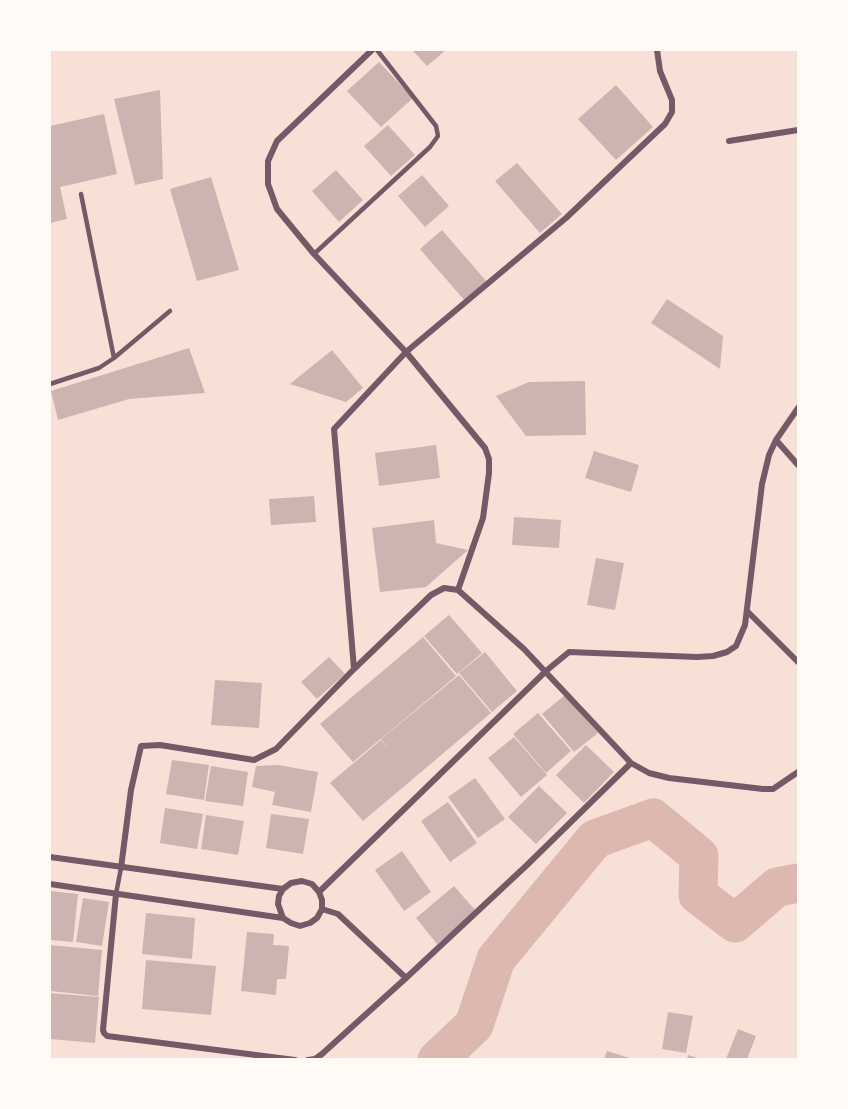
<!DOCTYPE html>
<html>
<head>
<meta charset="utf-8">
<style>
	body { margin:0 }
	#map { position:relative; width:848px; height:1109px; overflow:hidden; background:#f7e1d7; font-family:"Source Sans 3",sans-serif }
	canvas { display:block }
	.frame { position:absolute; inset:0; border:51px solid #fffaf5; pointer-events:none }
</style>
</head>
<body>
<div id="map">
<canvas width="848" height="1109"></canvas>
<div class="frame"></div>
</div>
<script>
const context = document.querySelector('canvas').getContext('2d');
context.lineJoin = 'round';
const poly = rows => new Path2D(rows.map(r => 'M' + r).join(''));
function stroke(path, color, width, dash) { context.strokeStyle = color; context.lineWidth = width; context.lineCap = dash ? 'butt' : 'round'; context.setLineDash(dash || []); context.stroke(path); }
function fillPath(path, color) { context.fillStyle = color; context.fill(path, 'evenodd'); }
stroke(poly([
	[437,1060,474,1025,496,959,595,839,653,818,699,856,698,895,735,923,777,887,798,883]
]), '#dcb8b0', 39);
fillPath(poly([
	[412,50,446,50,427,66],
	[379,62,413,98,381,127,347,91],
	[616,85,653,127,616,160,578,119],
	[160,90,163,179,135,185,114,99],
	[104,114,117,174,60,187,67,219,50,223,50,126],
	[388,125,415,155,391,176,364,146],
	[517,163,562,214,540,233,495,181],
	[336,170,363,200,339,222,312,191],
	[422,175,449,206,425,227,398,196],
	[211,177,239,270,197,281,170,189],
	[442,230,487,282,465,301,420,249],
	[667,299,723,336,720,369,651,323],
	[189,348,205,393,129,399,58,420,51,391],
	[332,350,363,388,346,402,290,384],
	[585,381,586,435,526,436,496,396,529,382],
	[436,445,440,478,379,486,375,453],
	[594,451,639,465,631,492,585,478],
	[314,496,316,522,271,525,269,499],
	[514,517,561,520,559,548,512,545],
	[434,520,436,543,468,550,426,587,380,592,372,528],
	[596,558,624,563,615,610,587,605],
	[449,615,482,653,457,674,424,636],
	[423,637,456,676,353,762,320,724],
	[485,652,517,691,492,712,459,673],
	[329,657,345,674,317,699,301,682],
	[459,675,491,713,363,821,330,783,381,740,390,750,381,739],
	[215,680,262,683,259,728,211,725],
	[565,695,598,733,574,752,542,714],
	[538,713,571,751,546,773,513,734],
	[514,737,547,775,521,797,488,758],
	[586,745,614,772,584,803,556,775],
	[172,760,209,765,204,800,166,794],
	[278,765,318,772,311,812,272,805,275,792,252,787,256,766],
	[211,766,248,772,243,806,205,801],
	[475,778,505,819,478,838,448,797],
	[539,786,567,813,536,844,508,817],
	[448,802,477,843,450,862,421,821],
	[165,808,203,814,197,849,160,843],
	[271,814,309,819,303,854,266,848],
	[206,815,244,821,238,855,201,849],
	[402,851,431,892,404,911,375,870],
	[454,886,476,911,437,944,416,918],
	[50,891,78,894,73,942,50,940],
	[83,898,109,902,102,946,76,942],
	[146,913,195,918,192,959,142,954],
	[247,932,274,934,273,945,289,946,286,979,277,979,276,995,241,991],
	[50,945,102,950,98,996,50,991],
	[146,960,216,966,211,1015,142,1009],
	[50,993,99,997,95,1043,50,1039],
	[668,1012,693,1016,686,1053,662,1049],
	[738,1029,756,1036,747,1059,726,1059],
	[607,1051,633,1059,604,1059],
	[688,1055,701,1059,687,1059]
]), '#ccb4b1');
stroke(poly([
	[81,194,114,358],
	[314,254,430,147,438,136,436,126,377,50],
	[50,384,99,368,114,358,170,311],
	[116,894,121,868]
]), '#755966', 4.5);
stroke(poly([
	[372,50,277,141,268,161,268,184,277,209,314,254,406,352,485,448,489,459,489,473,483,518,458,590],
	[729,141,798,130],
	[776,440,798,465],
	[747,611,798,662],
	[354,669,334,429,406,352,566,218,665,124,672,112,672,100,660,71,657,50],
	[631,763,649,773,669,778,763,789,773,789,798,772],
	[50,857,283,889],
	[121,868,131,790,141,746,160,745,254,760,276,749,354,669,431,595,444,588,458,590,524,649,631,763,527,865,406,978,322,1054,315,1059,308,1060],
	[50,884,283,918,291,923,300,926,310,923,317,918,322,909,322,900,319,892,312,884,302,881,291,883,283,889,279,896,278,904,283,918],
	[319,892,546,671,569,652,697,657,713,656,727,652,736,646,745,625,762,484,769,455,776,440,798,408],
	[116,894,103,1030,104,1033,107,1036,295,1060],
	[322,909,338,914,406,978]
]), '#755966', 6);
</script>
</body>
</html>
